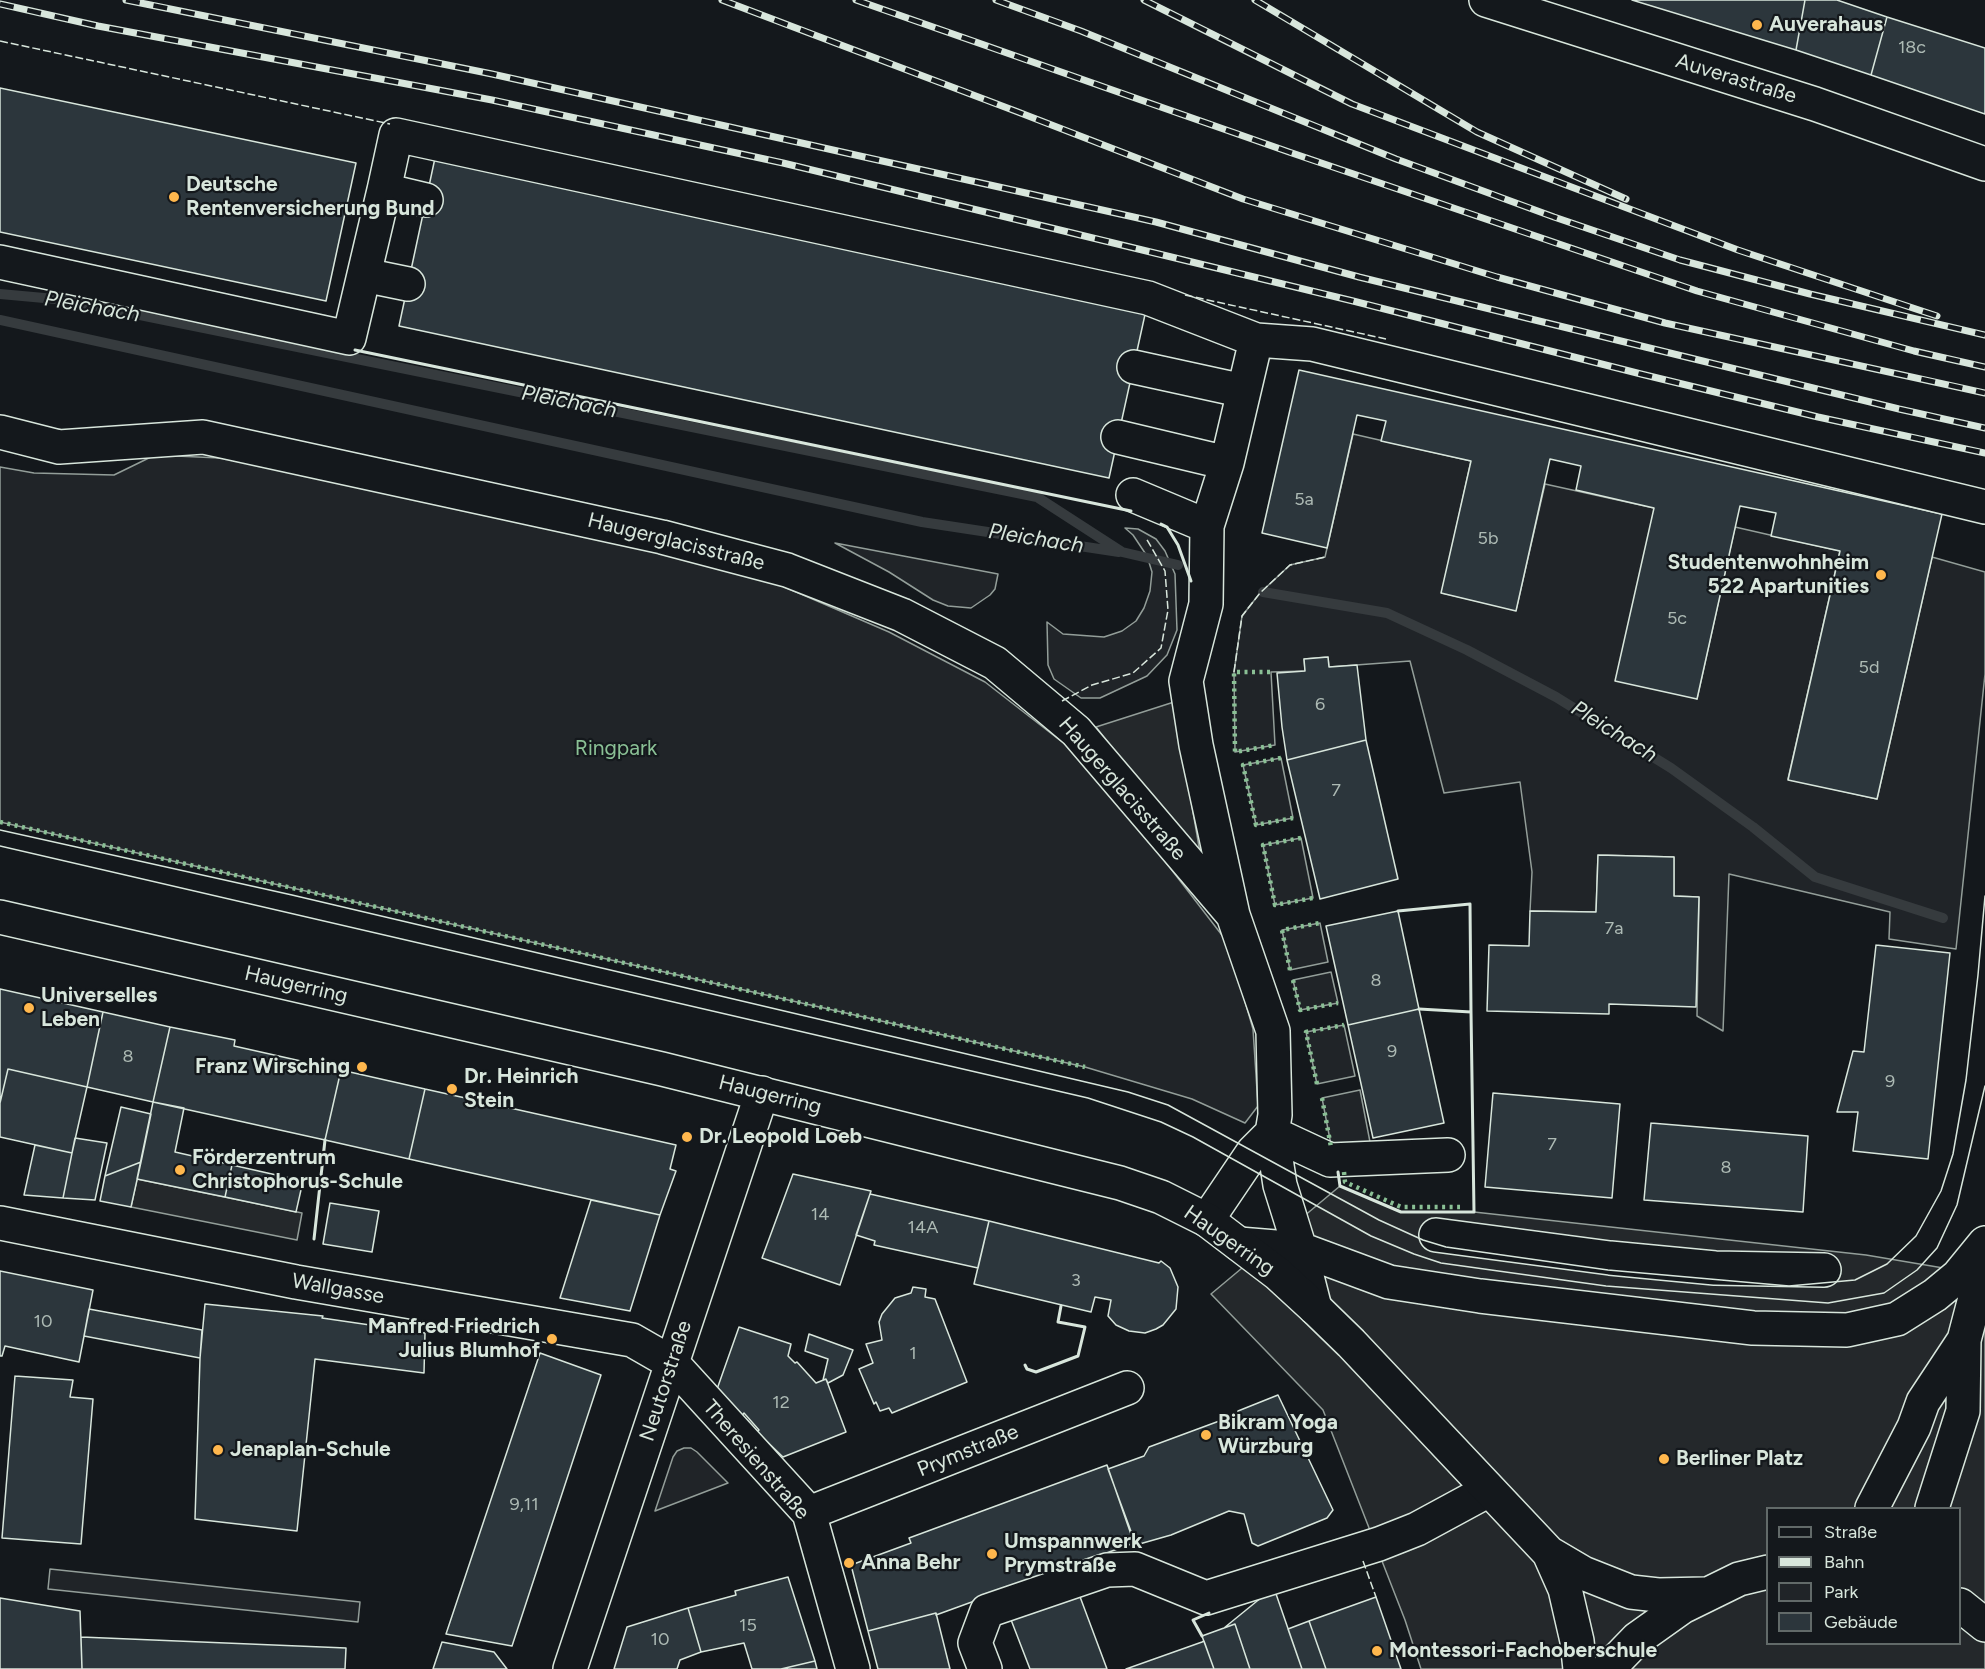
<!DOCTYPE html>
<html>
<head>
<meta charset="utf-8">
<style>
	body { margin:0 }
	#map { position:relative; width:1985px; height:1669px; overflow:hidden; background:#14181c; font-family:Figtree,sans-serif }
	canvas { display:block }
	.legend { position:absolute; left:1766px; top:1507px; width:195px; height:138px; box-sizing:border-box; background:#14181c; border:2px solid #626a69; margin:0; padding:8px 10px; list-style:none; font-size:18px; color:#d8e6dc }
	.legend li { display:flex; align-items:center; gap:12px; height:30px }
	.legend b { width:30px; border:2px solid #626a69 }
</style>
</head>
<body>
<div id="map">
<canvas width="1985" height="1669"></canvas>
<ul class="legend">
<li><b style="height:8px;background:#14181c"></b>Straße</li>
<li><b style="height:8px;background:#d8e6dc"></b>Bahn</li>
<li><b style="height:16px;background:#202428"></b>Park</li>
<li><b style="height:16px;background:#2c363c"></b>Gebäude</li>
</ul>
</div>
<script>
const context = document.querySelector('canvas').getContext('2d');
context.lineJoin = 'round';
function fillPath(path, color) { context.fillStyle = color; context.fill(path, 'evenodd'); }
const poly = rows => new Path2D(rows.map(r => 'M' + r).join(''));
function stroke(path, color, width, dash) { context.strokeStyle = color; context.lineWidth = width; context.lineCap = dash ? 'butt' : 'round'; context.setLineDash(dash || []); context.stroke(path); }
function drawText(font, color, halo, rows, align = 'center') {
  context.font = font + ' Figtree,sans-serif'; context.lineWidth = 4.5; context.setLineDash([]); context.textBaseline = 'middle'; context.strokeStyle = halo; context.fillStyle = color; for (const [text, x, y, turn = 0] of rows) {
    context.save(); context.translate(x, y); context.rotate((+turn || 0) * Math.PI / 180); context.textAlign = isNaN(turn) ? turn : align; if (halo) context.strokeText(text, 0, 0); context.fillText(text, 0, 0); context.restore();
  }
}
const green = poly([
	[1353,434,1471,461,1442,593,1516,610,1545,484,1654,508,1697,699,1735,527,1840,551,1788,779,1877,799,1932,557,1985,572,1985,674,1956,949,1889,939,1890,912,1729,874,1723,1031,1697,1016,1699,897,1674,896,1674,857,1598,855,1596,912,1530,911,1532,872,1520,782,1444,793,1410,661,1329,667,1328,657,1304,659,1305,671,1271,672,1275,745,1235,752,1234,672,1242,616,1260,593,1290,565,1325,557,1353,434],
	[155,455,241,459,675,550,780,585,889,632,985,682,1066,745,1161,856,1228,943,1253,1029,1258,1106,1245,1123,1192,1099,1085,1067,0,822,0,467,34,473,114,475,155,455],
	[1125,528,1138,529,1156,539,1165,551,1175,574,1177,630,1167,655,1147,676,1100,698,1081,698,1054,679,1048,665,1047,622,1063,634,1104,637,1122,631,1136,621,1144,608,1150,591,1152,572,1147,556,1133,535,1125,528],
	[835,543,998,574,995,589,990,595,971,608,948,606,933,600,889,572,835,543],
	[1281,758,1293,818,1256,825,1243,765,1281,758],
	[1301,838,1313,898,1275,905,1263,845,1301,838],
	[1320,923,1328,962,1290,970,1282,930,1320,923],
	[1331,972,1338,1003,1300,1010,1293,980,1331,972],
	[1344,1025,1355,1076,1317,1084,1306,1032,1344,1025],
	[1360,1090,1370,1142,1332,1150,1322,1098,1360,1090],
	[684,1448,691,1448,697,1452,728,1483,655,1511,673,1457,677,1451,684,1448],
	[50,1569,360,1602,358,1622,48,1589,50,1569]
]);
fillPath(green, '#202428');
stroke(green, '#939e99', 1.5);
const parking = poly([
	[1174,702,1202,864,1096,727,1174,702],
	[137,1179,302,1213,297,1240,131,1207,137,1179],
	[1340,1186,1401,1212,1474,1212,1866,1255,1985,1275,1985,1669,1421,1669,1405,1620,1323,1410,1211,1294,1340,1186],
	[1768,1508,1960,1508,1960,1644,1768,1644,1768,1508]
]);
fillPath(parking, '#24282b');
stroke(parking, '#939e99', 1.5);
stroke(poly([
	[0,294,66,300,1037,497,1122,552,1178,565],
	[0,320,922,522,1119,552],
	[1263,592,1387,613,1467,650,1556,697,1671,768,1753,827,1815,877,1943,918]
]), '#363b3e', 10);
const building = poly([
	[1632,0,1805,0,1796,50,1632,0],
	[1805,0,1837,0,1887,17,1871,75,1796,50,1805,0],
	[1887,17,1985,48,1985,114,1871,75,1887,17],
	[0,88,356,163,326,301,0,232,0,88],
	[435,158,1146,310,1109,478,399,326,435,158],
	[1299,370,1942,514,1877,799,1788,780,1840,551,1771,536,1776,513,1740,506,1697,699,1615,681,1654,508,1576,490,1581,466,1550,459,1516,611,1441,593,1471,461,1381,441,1386,421,1357,415,1327,548,1262,533,1299,370],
	[1328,657,1329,667,1357,665,1366,740,1287,760,1282,727,1277,673,1305,671,1304,659,1328,657],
	[1366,740,1398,879,1320,899,1287,760,1366,740],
	[1598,855,1674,857,1674,896,1699,897,1696,1007,1609,1004,1609,1014,1487,1011,1489,945,1529,946,1530,911,1596,912,1598,855],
	[1398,911,1419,1009,1348,1025,1326,926,1398,911],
	[1876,945,1950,953,1928,1159,1853,1151,1858,1112,1837,1112,1853,1051,1864,1052,1876,945],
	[0,989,103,1012,87,1087,8,1069,0,1103,0,989],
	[1419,1009,1444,1123,1373,1138,1348,1025,1419,1009],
	[103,1012,170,1027,153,1102,87,1087,103,1012],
	[170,1027,235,1040,234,1046,341,1070,325,1140,153,1102,170,1027],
	[8,1069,87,1087,72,1153,0,1137,0,1103,8,1069],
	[341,1070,425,1089,409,1159,325,1140,341,1070],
	[425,1089,676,1145,670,1169,676,1171,660,1215,409,1159,425,1089],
	[1493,1093,1620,1104,1612,1198,1485,1187,1493,1093],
	[153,1102,184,1108,175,1152,232,1165,225,1197,137,1179,153,1102],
	[121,1107,151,1114,141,1162,105,1176,121,1107],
	[1651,1123,1808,1136,1803,1212,1644,1200,1651,1123],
	[75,1138,107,1143,95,1200,63,1198,75,1138],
	[35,1145,72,1153,63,1198,24,1195,35,1145],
	[141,1162,131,1207,100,1201,105,1176,141,1162],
	[232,1165,303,1181,296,1212,225,1197,232,1165],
	[793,1174,871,1191,840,1285,762,1258,793,1174],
	[870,1194,989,1221,978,1268,874,1245,875,1241,856,1235,870,1194],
	[591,1200,660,1215,630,1311,560,1298,591,1200],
	[330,1203,379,1211,372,1252,323,1244,330,1203],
	[989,1221,1159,1263,1161,1261,1170,1268,1178,1287,1176,1309,1163,1325,1156,1329,1145,1333,1129,1331,1116,1325,1108,1316,1111,1300,1095,1297,1091,1312,974,1284,989,1221],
	[0,1271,93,1290,79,1362,5,1346,2,1356,0,1356,0,1271],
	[913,1287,926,1289,925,1297,935,1299,967,1382,892,1413,889,1408,880,1411,876,1402,874,1404,859,1369,873,1363,866,1344,882,1340,879,1322,882,1314,895,1298,911,1293,913,1287],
	[205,1304,323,1316,322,1318,425,1333,424,1373,315,1359,297,1531,195,1519,200,1358,205,1304],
	[89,1309,202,1330,200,1358,84,1336,89,1309],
	[739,1327,791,1344,788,1356,795,1363,797,1362,816,1383,826,1379,846,1432,783,1457,757,1432,759,1430,744,1413,741,1417,716,1392,739,1327],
	[809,1334,853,1350,843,1375,828,1383,826,1379,823,1380,828,1359,805,1351,809,1334],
	[540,1353,601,1375,512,1646,446,1634,540,1353],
	[15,1376,73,1380,70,1397,93,1399,81,1544,2,1538,15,1376],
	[1278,1395,1333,1510,1327,1518,1258,1546,1252,1543,1244,1514,1229,1511,1171,1535,1136,1545,1108,1469,1144,1456,1149,1447,1222,1420,1227,1423,1236,1419,1238,1411,1278,1395],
	[1107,1465,1134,1543,936,1615,936,1613,868,1631,851,1565,911,1543,909,1538,1107,1465],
	[788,1577,815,1661,781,1669,752,1669,744,1643,701,1652,688,1608,736,1595,735,1591,788,1577],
	[1076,1586,1107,1669,1030,1669,1008,1612,1076,1586],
	[1275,1591,1302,1669,1250,1669,1235,1624,1224,1628,1262,1597,1275,1591],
	[1376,1597,1401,1669,1326,1669,1309,1621,1376,1597],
	[0,1598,80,1611,82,1669,0,1669,0,1598],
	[688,1608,701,1652,680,1660,677,1669,614,1669,627,1627,688,1608],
	[936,1613,950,1669,878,1669,868,1631,936,1613],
	[1309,1621,1326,1669,1302,1669,1288,1629,1309,1621],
	[1235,1624,1250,1669,1214,1669,1202,1636,1235,1624],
	[81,1637,346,1648,345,1669,82,1669,81,1637],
	[1204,1641,1214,1669,1126,1669,1202,1642,1204,1641],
	[442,1642,494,1652,507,1669,433,1669,442,1642],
	[815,1661,817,1669,781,1669,815,1661]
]);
fillPath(building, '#2c363c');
stroke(building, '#d8e6dc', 1.5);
const minor = poly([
	[384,190,396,135,1148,298,1256,340,1312,344,1985,507],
	[0,262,349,338,384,190,426,200],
	[364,275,408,284],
	[1256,340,1227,463,1207,526,1206,604,1186,681,1196,745,1233,915,1273,1031,1275,1115,1272,1133,1280,1185,1300,1249,1315,1308],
	[1134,367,1244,391],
	[0,432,59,447,203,437,662,537,787,570,902,615,995,663,1076,731,1233,915],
	[1118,437,1227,463],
	[1133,495,1207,526],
	[1272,1133,1330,1160,1448,1155],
	[1207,1220,1253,1152,1272,1133],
	[0,1223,296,1282,632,1340,672,1363,809,1513,853,1669],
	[1436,1235,1610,1258,1715,1268,1824,1270],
	[1239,1244,1300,1249,1389,1282,1480,1296,1753,1328,1847,1330,1897,1319,1935,1295,1958,1276,1985,1243],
	[1872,1508,1914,1427,1923,1402,1964,1340],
	[1932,1508,1963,1411,1964,1340,1985,1260],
	[809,1513,1127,1388],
	[570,1669,762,1093],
	[985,1669,975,1643,987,1611,1107,1570,1135,1569,1206,1598,1379,1544,1417,1529,1489,1490]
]);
const major = poly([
	[1486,0,1815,104,1985,164],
	[0,917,662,1069,1120,1183,1161,1197,1207,1220,1278,1274,1315,1308,1351,1343,1549,1553,1583,1573,1631,1592,1658,1595,1705,1594],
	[1549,1553,1565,1589,1577,1641,1580,1669],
	[1960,1605,1985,1625],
	[1608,1669,1637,1639,1682,1607,1739,1579,1768,1572]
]);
stroke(minor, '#d8e6dc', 36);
stroke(major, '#d8e6dc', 36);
stroke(minor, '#14181c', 33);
stroke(major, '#14181c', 33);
stroke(poly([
	[0,830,292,895,1128,1092,1168,1105,1379,1220,1423,1240,1446,1247,1608,1270,1789,1286,1855,1280,1887,1264,1916,1236,1941,1191,1953,1154,1966,1080,1978,975,1985,896],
	[0,846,1088,1098,1161,1122,1193,1137,1371,1236,1414,1254,1441,1263,1606,1286,1828,1303,1884,1293,1917,1270,1937,1248,1957,1205,1985,1086]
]), '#d8e6dc', 1.5);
const rail = poly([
	[126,0,492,74,1156,222,1359,277,1899,409,1985,428],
	[722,0,1018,112,1243,199,1497,277,1665,323,1985,393],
	[856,0,1289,152,1697,291,1914,351,1985,367],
	[996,0,1081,31,1396,159,1554,217,1680,260,1810,294,1985,335],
	[1144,0,1352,104,1738,250,1937,316],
	[1255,0,1477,132,1626,199],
	[0,4,98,26,492,100,783,163,1353,301,1641,374,1818,417,1985,453]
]);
stroke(rail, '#d8e6dc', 7);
stroke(rail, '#14181c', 4.5, [14]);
stroke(poly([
	[1270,672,1234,672,1235,752,1275,745],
	[1281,758,1243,765,1256,825,1293,818],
	[0,822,1085,1067],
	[1301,838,1263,845,1275,905,1313,898],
	[1290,970,1282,930,1320,923],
	[1293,980,1300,1010,1338,1003],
	[1317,1084,1306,1032,1344,1025],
	[1322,1098,1331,1147],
	[1344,1172,1345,1182,1401,1207,1460,1207]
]), '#8ac095', 4.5, [3, 4.5]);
stroke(poly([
	[0,41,390,124],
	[1185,295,1386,339],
	[1234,672,1242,616,1260,593,1290,565,1325,557],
	[1062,701,1092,685,1133,673,1161,648,1168,610,1165,571,1146,538],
	[1363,1561,1376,1597]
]), '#d8e6dc', 1.5, [8, 3]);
stroke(poly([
	[355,350,1131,511],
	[1161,524,1167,527,1178,545,1191,581],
	[1398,911,1470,904,1471,1012,1419,1009],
	[1338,1172,1340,1186,1401,1212,1474,1212,1471,1012],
	[314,1239,325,1140],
	[1025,1365,1027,1369,1036,1372,1078,1356,1085,1327,1058,1322,1061,1306],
	[1202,1636,1193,1620,1209,1613]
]), '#d8e6dc', 3);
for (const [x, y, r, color] of [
	[1757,25,6,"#ffb74d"],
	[174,197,6,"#ffb74d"],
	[1881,575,6,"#ffb74d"],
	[29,1008,6,"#ffb74d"],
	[362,1067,6,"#ffb74d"],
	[452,1089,6,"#ffb74d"],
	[687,1137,6,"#ffb74d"],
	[180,1170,6,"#ffb74d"],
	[552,1339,6,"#ffb74d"],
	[1206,1435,6,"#ffb74d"],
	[218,1450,6,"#ffb74d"],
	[1664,1459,6,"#ffb74d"],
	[992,1554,6,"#ffb74d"],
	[849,1563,6,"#ffb74d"],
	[1377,1651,6,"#ffb74d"]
]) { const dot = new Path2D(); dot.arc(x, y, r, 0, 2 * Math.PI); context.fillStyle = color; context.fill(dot); stroke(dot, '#14181c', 2); }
drawText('18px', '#adbab4', null, [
	["18c",1912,48],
	["5a",1304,500],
	["5b",1488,539],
	["5c",1677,619],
	["5d",1869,668],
	["6",1320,705],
	["7",1336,791],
	["7a",1614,929],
	["8",1376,981],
	["9",1392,1052],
	["8",128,1057],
	["9",1890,1082],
	["7",1552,1145],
	["8",1726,1168],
	["14",820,1215],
	["14A",923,1228],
	["3",1076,1281],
	["10",43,1322],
	["1",913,1354],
	["12",781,1403],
	["9,11",524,1505],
	["15",748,1626],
	["10",660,1640]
]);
drawText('bold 21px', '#d8e6dc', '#14181c', [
	["Auverahaus",1769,25],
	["Deutsche",186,185],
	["Rentenversicherung Bund",186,209],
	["Studentenwohnheim",1869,563,"right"],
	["522 Apartunities",1869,587,"right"],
	["Universelles",41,996],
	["Leben",41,1020],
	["Franz Wirsching",350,1067,"right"],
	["Dr. Heinrich",464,1077],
	["Stein",464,1101],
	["Dr. Leopold Loeb",699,1137],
	["Förderzentrum",192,1158],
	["Christophorus-Schule",192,1182],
	["Manfred Friedrich",540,1327,"right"],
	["Julius Blumhof",540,1351,"right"],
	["Bikram Yoga",1218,1423],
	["Würzburg",1218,1447],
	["Jenaplan-Schule",230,1450],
	["Berliner Platz",1676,1459],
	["Umspannwerk",1004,1542],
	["Prymstraße",1004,1566],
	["Anna Behr",861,1563],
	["Montessori-Fachoberschule",1389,1651]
], 'left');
drawText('21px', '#d8e6dc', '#14181c', [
	["Auverastraße",1736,79,17],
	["Haugerglacisstraße",676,542,14],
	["Haugerglacisstraße",1122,789,49],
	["Haugerring",296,985,13],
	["Haugerring",770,1095,14],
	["Haugerring",1229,1241,35],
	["Wallgasse",338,1289,10],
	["Neutorstraße",666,1381,-72],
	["Prymstraße",968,1451,-22],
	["Theresienstraße",756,1460,49]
]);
drawText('21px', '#8ac095', '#14181c', [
	["Ringpark",616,749]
]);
drawText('italic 22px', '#d8e6dc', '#14181c', [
	["Pleichach",92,307,10],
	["Pleichach",569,402,11],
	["Pleichach",1036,539,9],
	["Pleichach",1614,732,32]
]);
</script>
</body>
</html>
